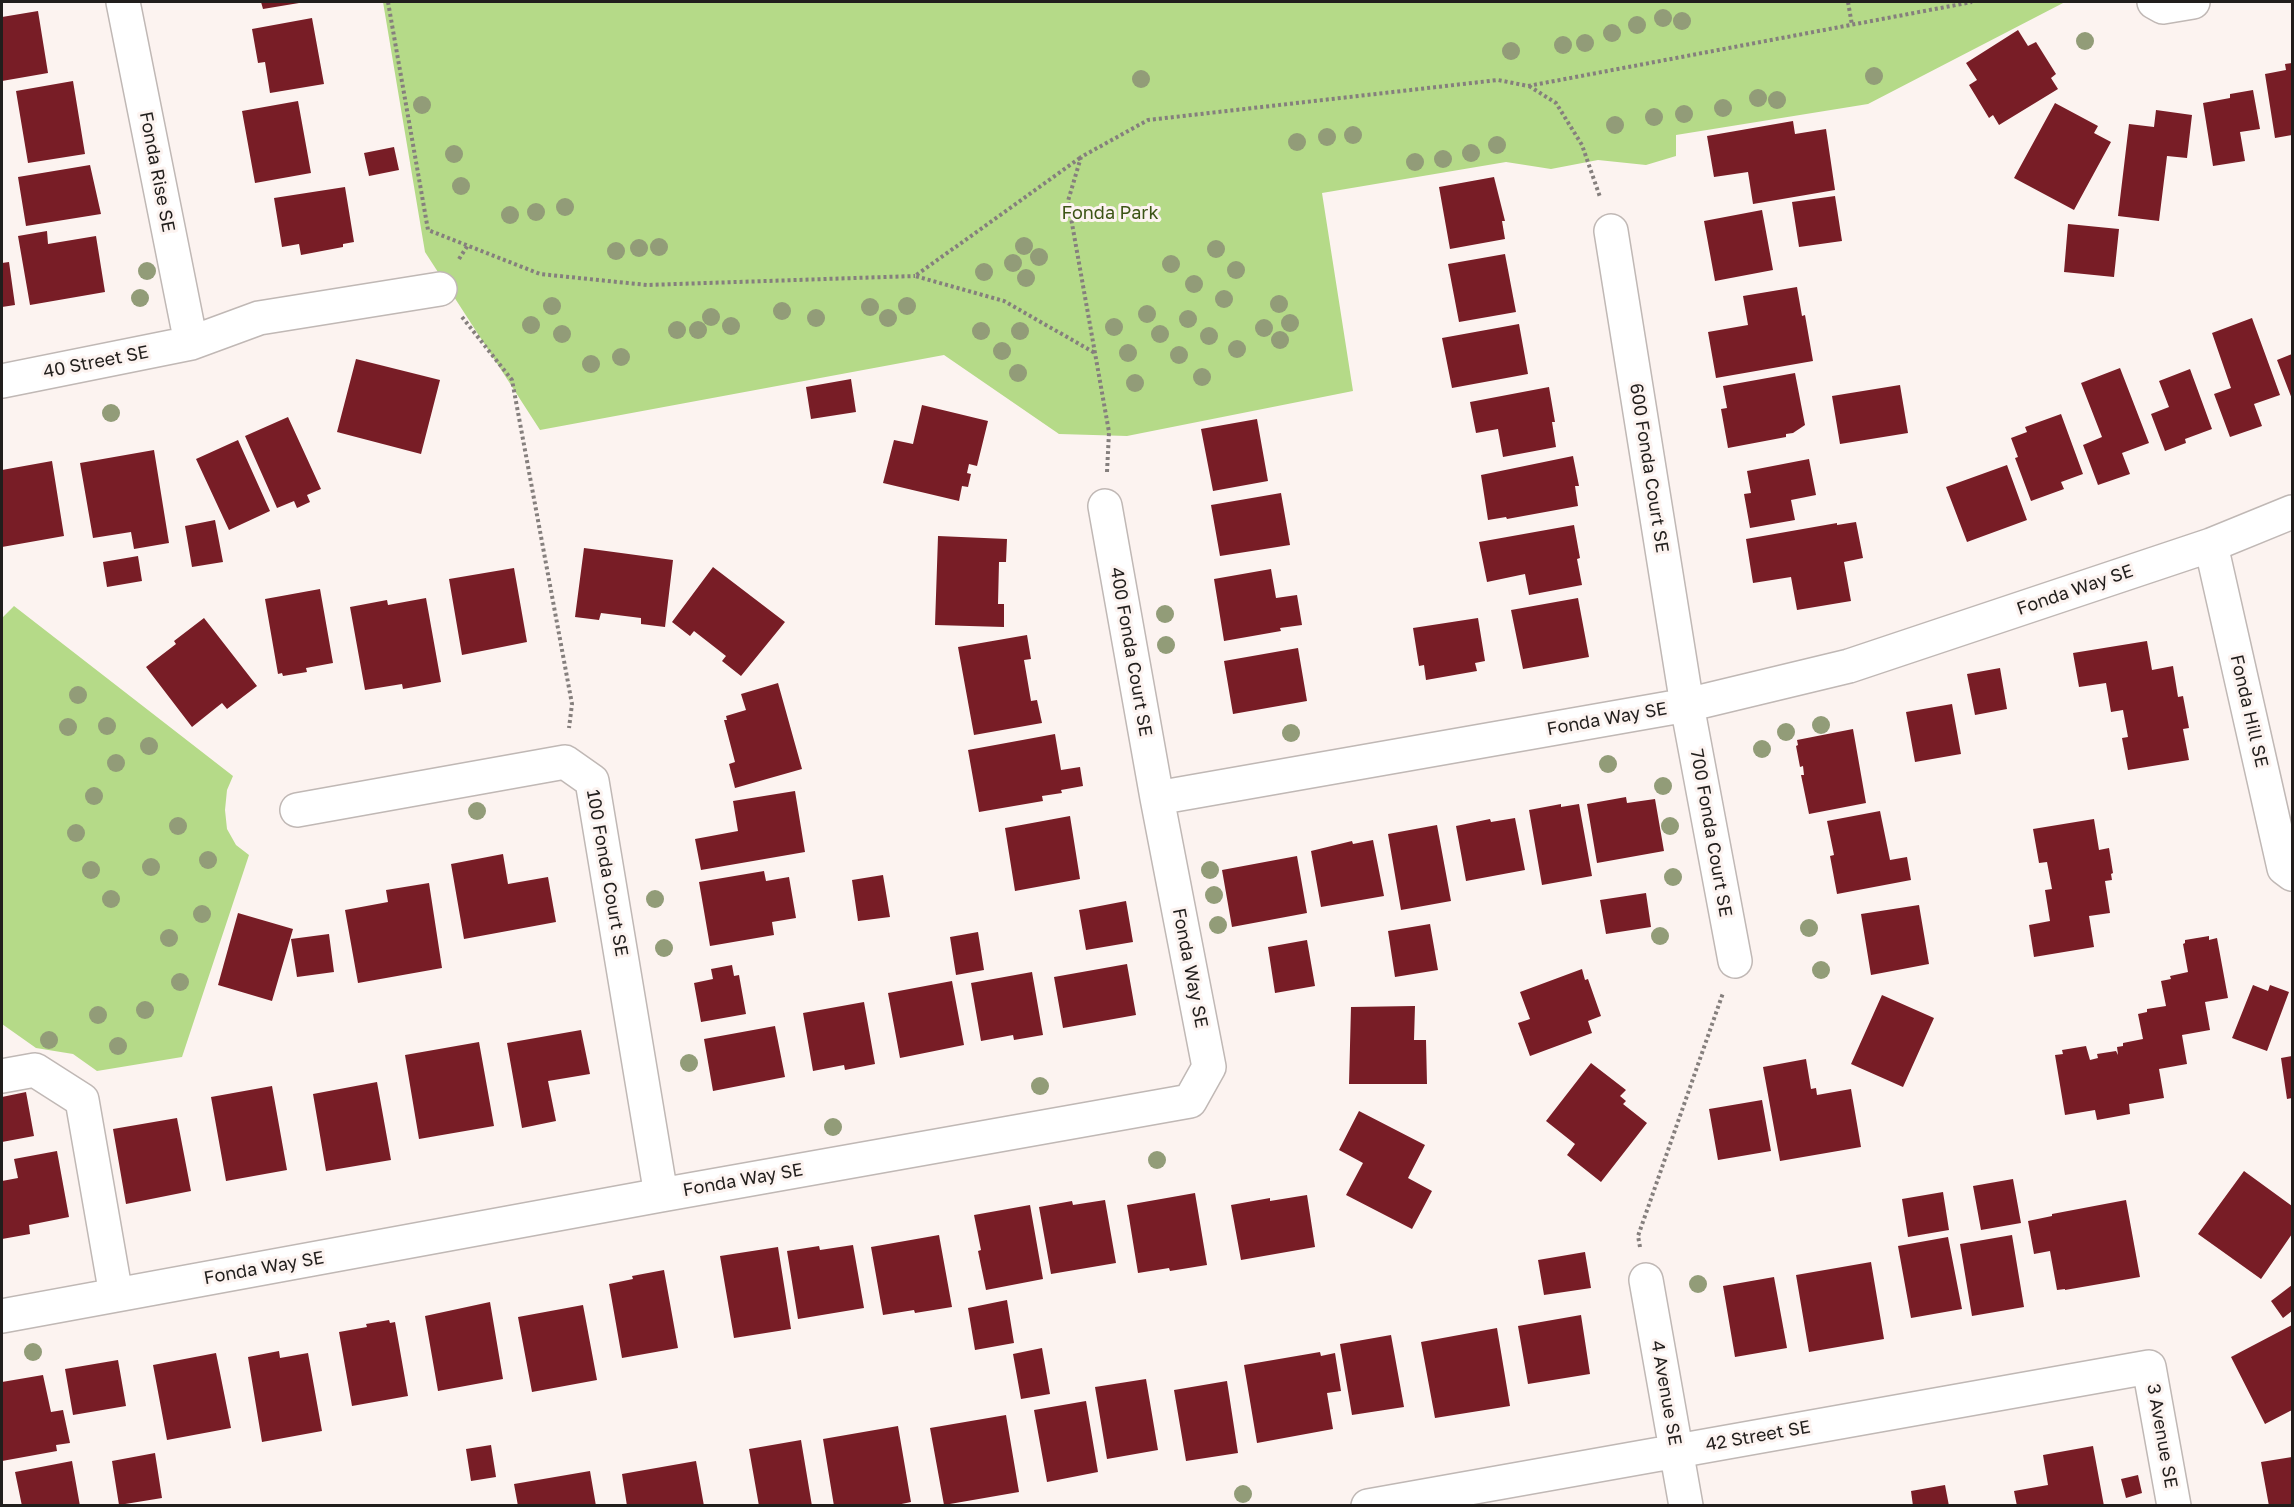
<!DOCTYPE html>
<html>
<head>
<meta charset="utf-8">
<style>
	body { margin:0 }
	#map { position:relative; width:2294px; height:1507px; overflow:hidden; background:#fcf3f0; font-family:"Golos Text",sans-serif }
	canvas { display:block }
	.frame { position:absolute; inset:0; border:3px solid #211e1c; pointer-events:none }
</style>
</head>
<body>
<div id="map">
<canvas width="2294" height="1507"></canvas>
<div class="frame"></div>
</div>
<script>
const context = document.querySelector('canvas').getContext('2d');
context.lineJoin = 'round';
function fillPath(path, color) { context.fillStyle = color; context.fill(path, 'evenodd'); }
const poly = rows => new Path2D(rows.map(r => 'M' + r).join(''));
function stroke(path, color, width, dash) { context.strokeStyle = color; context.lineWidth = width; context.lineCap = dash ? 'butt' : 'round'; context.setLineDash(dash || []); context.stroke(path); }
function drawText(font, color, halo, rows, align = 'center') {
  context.font = font + ' "Golos Text",sans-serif'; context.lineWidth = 6; context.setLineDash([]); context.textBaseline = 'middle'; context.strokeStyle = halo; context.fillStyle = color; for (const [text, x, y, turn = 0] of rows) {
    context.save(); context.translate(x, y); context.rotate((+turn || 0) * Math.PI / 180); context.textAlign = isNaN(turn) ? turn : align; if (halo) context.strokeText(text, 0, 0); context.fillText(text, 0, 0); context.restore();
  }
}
fillPath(poly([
	[383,2,2065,2,1868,104,1676,135,1676,156,1646,165,1598,160,1551,169,1506,162,1322,193,1353,391,1127,436,1059,434,944,355,540,430,425,252],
	[14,606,233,776,227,790,225,810,227,829,236,845,249,855,182,1057,97,1071,73,1054,36,1048,2,1024,2,618]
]), '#b5da88');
fillPath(poly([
	[261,2,299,2,299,3,263,9],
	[38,11,48,73,2,81,2,17],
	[312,18,324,84,270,93,265,62,258,63,252,29],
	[2018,30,2028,46,2036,42,2056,74,2051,78,2058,89,1999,125,1993,115,1989,118,1969,85,1977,80,1966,63],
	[2292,63,2292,135,2275,138,2265,74,2286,70,2285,64],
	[73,81,85,154,28,163,16,91],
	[2253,90,2260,129,2240,132,2245,161,2213,166,2203,103,2230,98,2230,94],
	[298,101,311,173,255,183,242,111],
	[2055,103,2098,126,2094,133,2111,142,2074,210,2014,178],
	[2156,110,2192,115,2187,158,2167,156,2159,221,2118,216,2129,124,2154,127],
	[1793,121,1795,134,1826,129,1835,190,1753,204,1748,172,1714,177,1707,136],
	[394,147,399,170,369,176,364,153],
	[90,165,101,214,26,226,18,177],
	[1494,177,1505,221,1502,221,1505,239,1450,249,1439,187],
	[345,187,354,242,343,244,343,247,301,255,299,244,282,247,274,198],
	[1835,196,1842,241,1799,247,1792,202],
	[1762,210,1773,270,1715,281,1704,221],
	[2068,224,2119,229,2114,277,2064,272],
	[47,231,48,244,96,236,105,292,30,305,18,236],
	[1505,254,1516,312,1459,322,1448,264],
	[9,262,15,305,2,307,2,263],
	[1797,287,1802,316,1805,315,1813,361,1716,378,1708,332,1748,325,1743,296],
	[2252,318,2280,395,2254,404,2262,426,2230,437,2214,394,2231,388,2212,333],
	[1519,324,1528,374,1452,388,1442,338],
	[2292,354,2292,399,2277,360],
	[356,359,440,380,421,454,337,432],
	[2120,368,2149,443,2122,453,2130,474,2098,485,2083,445,2102,437,2081,383],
	[2190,369,2212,429,2185,439,2186,443,2165,451,2151,414,2169,407,2159,381],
	[1795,373,1805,425,1793,433,1786,434,1786,437,1728,448,1721,409,1727,408,1723,386],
	[851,379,856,412,811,419,806,387],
	[1900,385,1908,433,1840,444,1832,396],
	[1549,387,1555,422,1552,422,1556,447,1503,457,1498,429,1476,433,1470,402],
	[922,405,988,421,977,466,969,464,967,473,971,474,968,487,962,486,959,501,883,483,894,440,913,444],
	[2061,414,2083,474,2061,482,2064,489,2031,501,2015,458,2018,457,2011,438,2027,432,2025,427],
	[288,417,321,489,307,495,310,502,297,508,294,501,277,508,245,436],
	[1257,419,1268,481,1213,491,1201,429],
	[238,440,270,511,229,530,196,459],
	[154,450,169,543,134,549,131,532,93,538,80,463],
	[1573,456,1579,486,1575,486,1578,506,1507,519,1506,517,1488,520,1481,475],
	[1809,459,1816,495,1791,500,1795,520,1750,528,1744,494,1751,493,1747,471],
	[52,461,64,536,2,547,2,470],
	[2007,465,2027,520,1967,542,1946,487],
	[1281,493,1290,545,1220,556,1211,505],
	[215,520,223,562,192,567,185,526],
	[1856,522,1863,558,1844,562,1851,601,1797,610,1791,577,1753,583,1746,539,1837,523,1837,525],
	[1574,525,1580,558,1577,559,1582,585,1529,595,1525,574,1487,582,1479,542],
	[938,536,1007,539,1006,562,999,562,998,604,1004,604,1004,627,935,625],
	[584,548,673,560,665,627,641,624,641,618,601,613,599,620,575,617],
	[138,556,142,581,107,587,103,562],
	[713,567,785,622,741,676,722,661,726,656,694,631,690,636,672,622],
	[514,568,527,642,462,655,449,579],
	[1271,569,1276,598,1297,595,1302,625,1280,628,1281,631,1224,641,1214,579],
	[320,589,333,663,306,668,307,672,283,676,282,673,278,674,265,599],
	[426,598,441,682,403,689,402,684,365,690,350,607,387,600,388,605],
	[1578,598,1589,657,1523,669,1511,610],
	[204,618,257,686,227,709,222,703,192,727,146,667,176,644,174,641],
	[1478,618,1485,661,1475,663,1477,671,1426,680,1424,665,1419,666,1413,628],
	[1027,635,1031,659,1024,660,1031,701,1037,700,1042,723,974,735,958,647],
	[2147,641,2152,670,2173,666,2178,697,2183,696,2189,728,2183,729,2189,760,2128,770,2122,738,2128,737,2123,710,2111,712,2106,683,2079,687,2073,653],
	[1298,648,1307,701,1233,714,1224,661],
	[2000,668,2007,709,1975,715,1967,674],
	[778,683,802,769,735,788,729,764,735,762,724,720,727,720,726,716,746,710,741,694],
	[1952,704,1961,754,1915,762,1906,712],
	[1853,729,1866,803,1809,814,1801,775,1804,775,1803,766,1800,767,1796,746,1798,745,1797,740],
	[1055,734,1061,770,1080,767,1083,786,1061,790,1062,793,1042,796,1043,801,979,812,968,750],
	[795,791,805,852,701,870,695,839,738,831,733,801],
	[1626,797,1627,803,1655,799,1664,851,1597,863,1587,804],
	[1561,804,1561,807,1579,804,1592,876,1542,885,1529,810],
	[1880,811,1890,860,1907,857,1911,880,1837,894,1830,856,1834,855,1827,821],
	[1070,816,1080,879,1015,891,1005,828],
	[1515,818,1525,870,1466,881,1456,826,1490,819,1491,822],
	[2094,819,2099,850,2109,848,2113,873,2111,874,2112,880,2105,881,2110,913,2089,916,2094,947,2034,957,2029,925,2050,921,2045,890,2052,889,2047,862,2039,863,2033,829],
	[1437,825,1451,901,1401,910,1388,834],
	[1373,840,1384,896,1321,907,1311,851,1352,841,1353,844],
	[503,854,508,884,548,877,556,922,464,939,451,864],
	[1297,856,1307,913,1232,927,1222,870],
	[764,871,766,881,789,877,796,918,772,922,774,935,710,946,699,882],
	[883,875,890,917,858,921,852,880],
	[429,883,442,968,358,983,345,910,388,902,386,890],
	[1646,893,1651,927,1606,934,1600,900],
	[1126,901,1133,942,1086,950,1079,910],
	[1919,905,1929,964,1871,975,1861,914],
	[238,913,293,929,272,1001,218,985],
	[1430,924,1438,970,1395,977,1388,931],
	[978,932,984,970,956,975,950,937],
	[329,934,334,972,297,977,291,939],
	[2209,936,2209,940,2217,938,2228,998,2205,1002,2210,1030,2182,1035,2187,1064,2159,1069,2164,1098,2129,1104,2130,1114,2097,1120,2095,1110,2065,1115,2055,1055,2063,1054,2062,1050,2086,1046,2090,1060,2098,1058,2097,1054,2116,1051,2118,1055,2117,1047,2123,1046,2123,1043,2143,1039,2138,1014,2147,1012,2147,1009,2166,1006,2161,981,2171,979,2170,976,2188,972,2183,944,2185,943,2185,940],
	[1307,940,1315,986,1275,993,1268,947],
	[1127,964,1136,1015,1063,1028,1054,977],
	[732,965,734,976,739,975,746,1014,701,1022,694,983,713,979,711,969],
	[1582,969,1585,980,1588,979,1601,1016,1588,1021,1592,1033,1530,1056,1518,1023,1530,1019,1520,992],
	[1032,972,1043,1035,1014,1040,1013,1035,981,1041,971,983],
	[952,981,964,1045,900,1058,888,993],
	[2253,985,2268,991,2270,985,2289,992,2267,1051,2232,1038],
	[1882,995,1934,1018,1903,1087,1851,1064],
	[864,1002,875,1064,845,1070,844,1065,813,1071,803,1013],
	[1415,1006,1414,1040,1426,1040,1427,1084,1349,1084,1351,1007],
	[775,1026,785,1077,713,1091,704,1039],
	[581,1030,590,1074,548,1081,556,1121,522,1128,507,1043],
	[479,1042,494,1126,419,1139,405,1055],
	[2292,1056,2292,1098,2287,1099,2281,1058],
	[1806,1059,1811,1089,1816,1088,1817,1095,1851,1089,1861,1147,1780,1161,1763,1067],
	[1591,1063,1626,1090,1620,1096,1626,1101,1623,1104,1647,1123,1601,1182,1567,1155,1575,1144,1546,1121],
	[377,1082,391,1160,326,1171,313,1094],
	[272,1086,287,1170,226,1181,211,1097],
	[26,1092,34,1136,2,1142,2,1097],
	[1762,1100,1771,1151,1718,1160,1709,1109],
	[1359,1111,1425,1145,1408,1178,1432,1191,1412,1229,1346,1195,1363,1163,1339,1150],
	[177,1118,191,1191,126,1204,113,1129],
	[57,1151,69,1217,29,1225,30,1234,2,1239,2,1181,18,1178,14,1159],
	[2244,1171,2292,1206,2292,1234,2261,1279,2198,1234],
	[2013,1179,2021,1223,1981,1230,1973,1186],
	[1943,1192,1949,1230,1908,1237,1902,1199],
	[1195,1193,1207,1265,1170,1271,1169,1268,1138,1273,1127,1205],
	[1307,1195,1315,1247,1241,1260,1231,1205,1270,1198,1270,1201],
	[1105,1200,1116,1263,1051,1274,1039,1207,1072,1201,1073,1205],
	[2126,1200,2140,1277,2065,1290,2065,1289,2057,1290,2050,1251,2034,1254,2028,1221,2052,1216,2052,1214],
	[1030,1205,1043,1279,986,1290,978,1251,981,1250,974,1215],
	[939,1235,952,1307,915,1313,914,1310,883,1315,871,1247],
	[2012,1235,2024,1307,1972,1316,1960,1244],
	[1948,1237,1962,1309,1911,1318,1898,1246],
	[853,1245,864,1308,798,1319,787,1251,819,1246,820,1250],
	[778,1247,791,1329,734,1338,720,1256],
	[1585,1252,1591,1288,1544,1295,1538,1260],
	[1871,1262,1884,1339,1809,1352,1796,1275],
	[664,1270,678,1348,622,1358,609,1284,633,1279,632,1276],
	[1774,1277,1787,1348,1735,1357,1723,1286],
	[2292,1285,2292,1311,2283,1318,2271,1301],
	[1007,1300,1014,1343,975,1350,968,1308],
	[490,1302,503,1379,438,1391,425,1316],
	[583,1305,597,1380,532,1392,518,1317],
	[1581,1315,1590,1374,1528,1384,1518,1326],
	[389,1320,390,1323,395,1322,408,1396,352,1406,339,1332,367,1327,366,1324],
	[2292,1325,2292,1410,2265,1424,2231,1357],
	[1497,1328,1510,1406,1435,1418,1421,1342],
	[1391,1335,1404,1407,1352,1415,1340,1344],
	[1042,1348,1050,1394,1021,1399,1013,1354],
	[279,1351,280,1358,308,1353,322,1431,262,1442,248,1357],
	[1320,1352,1321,1356,1335,1353,1341,1391,1327,1393,1333,1429,1257,1443,1244,1365],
	[216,1353,231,1428,167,1440,153,1365],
	[118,1360,126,1406,73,1415,65,1369],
	[43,1375,51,1412,63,1410,70,1443,56,1445,57,1451,2,1461,2,1382],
	[1146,1379,1158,1450,1107,1459,1095,1387],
	[1227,1381,1238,1453,1186,1461,1174,1390],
	[1086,1401,1098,1472,1047,1482,1034,1410],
	[1006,1415,1019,1492,944,1505,930,1428],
	[898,1426,911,1502,892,1506,834,1506,823,1439],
	[801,1440,812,1506,759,1506,749,1449],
	[491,1445,496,1477,471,1481,466,1449],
	[2093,1446,2104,1506,2017,1506,2014,1491,2048,1485,2043,1455],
	[155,1453,162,1498,119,1505,112,1461],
	[2292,1457,2292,1506,2269,1506,2261,1462],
	[72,1461,80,1506,22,1506,15,1472],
	[696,1461,704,1506,627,1506,622,1474],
	[590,1471,596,1506,518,1506,514,1484],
	[2138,1475,2142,1493,2126,1498,2121,1479],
	[1945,1485,1949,1506,1913,1506,1911,1491]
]), '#781d26');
const minor = poly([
	[123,2,191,343],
	[2154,2,2163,7,2193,2],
	[1611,231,1687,705,1735,961],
	[2,381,191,343,259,318,440,289],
	[1105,506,1157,798],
	[2211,545,2284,868,2292,874],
	[297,810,565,762,592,781,661,1195],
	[2,1076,35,1070,82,1100,116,1295],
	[1646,1280,1686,1506],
	[2,1316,661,1195,1190,1101,1209,1067,1157,798,1687,705,1849,666,2211,545,2292,512],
	[1368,1506,2149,1367,2174,1506]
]);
stroke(minor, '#c0b8b5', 36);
stroke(poly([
	[388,2,428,230,540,274,647,285,915,276],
	[1848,2,1852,25],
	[1529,86,1556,103,1582,145,1600,197],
	[1080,158,915,276,1004,301,1095,353],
	[459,259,468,245],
	[462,317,512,380,572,704,569,728],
	[1107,472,1109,432,1068,201,1081,157,1148,120,1498,80,1528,86,1972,2],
	[1640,1247,1638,1236,1723,993]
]), '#857f7d', 4, [3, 3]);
stroke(minor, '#fff', 33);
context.fillStyle = '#929c78';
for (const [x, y] of [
	[1663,18],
	[1682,21],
	[1637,25],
	[1612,33],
	[2085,41],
	[1585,43],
	[1563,45],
	[1511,51],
	[1874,76],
	[1141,79],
	[1758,98],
	[1777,100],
	[422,105],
	[1723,108],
	[1684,114],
	[1654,117],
	[1615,125],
	[1353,135],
	[1327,137],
	[1297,142],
	[1497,145],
	[1471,153],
	[454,154],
	[1443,159],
	[1415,162],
	[461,186],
	[565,207],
	[536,212],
	[510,215],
	[1024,246],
	[659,247],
	[639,248],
	[1216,249],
	[616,251],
	[1039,257],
	[1013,263],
	[1171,264],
	[1236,270],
	[147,271],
	[984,272],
	[1026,278],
	[1194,284],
	[140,298],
	[1224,299],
	[1279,304],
	[552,306],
	[907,306],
	[870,307],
	[782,311],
	[1147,314],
	[711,317],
	[816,318],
	[888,318],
	[1188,319],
	[1290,323],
	[531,325],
	[731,326],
	[1114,327],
	[1264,328],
	[677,330],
	[698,330],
	[981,331],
	[1020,331],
	[562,334],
	[1160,334],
	[1209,336],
	[1280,340],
	[1237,349],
	[1002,351],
	[1128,353],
	[1179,355],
	[621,357],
	[591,364],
	[1018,373],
	[1202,377],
	[1135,383],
	[111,413],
	[1165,614],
	[1166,645],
	[78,695],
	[1821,725],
	[107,726],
	[68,727],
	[1786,732],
	[1291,733],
	[149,746],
	[1762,749],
	[116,763],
	[1608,764],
	[1663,786],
	[94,796],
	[477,811],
	[178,826],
	[1670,826],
	[76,833],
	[208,860],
	[151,867],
	[91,870],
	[1210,870],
	[1673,877],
	[1214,895],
	[111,899],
	[655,899],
	[202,914],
	[1218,925],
	[1809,928],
	[1660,936],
	[169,938],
	[664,948],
	[1821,970],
	[180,982],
	[145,1010],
	[98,1015],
	[49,1040],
	[118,1046],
	[689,1063],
	[1040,1086],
	[833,1127],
	[1157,1160],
	[1698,1284],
	[33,1352],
	[1243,1494]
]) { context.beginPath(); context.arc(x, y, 9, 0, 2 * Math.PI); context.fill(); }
drawText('18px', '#211e1c', '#fcf3f0', [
	["Fonda Rise SE",157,172,79],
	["40 Street SE",96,362,-11],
	["600 Fonda Court SE",1649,468,81],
	["Fonda Way SE",2075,590,-19],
	["400 Fonda Court SE",1131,652,80],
	["Fonda Hill SE",2249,711,77],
	["Fonda Way SE",1607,719,-10],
	["700 Fonda Court SE",1711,833,80],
	["100 Fonda Court SE",607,873,80],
	["Fonda Way SE",1190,968,79],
	["Fonda Way SE",743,1180,-10],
	["Fonda Way SE",264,1268,-10],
	["4 Avenue SE",1666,1393,80],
	["42 Street SE",1758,1436,-10],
	["3 Avenue SE",2162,1436,80]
]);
drawText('18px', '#3c5415', '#fcf3f0', [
	["Fonda Park",1110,213]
]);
</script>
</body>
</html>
